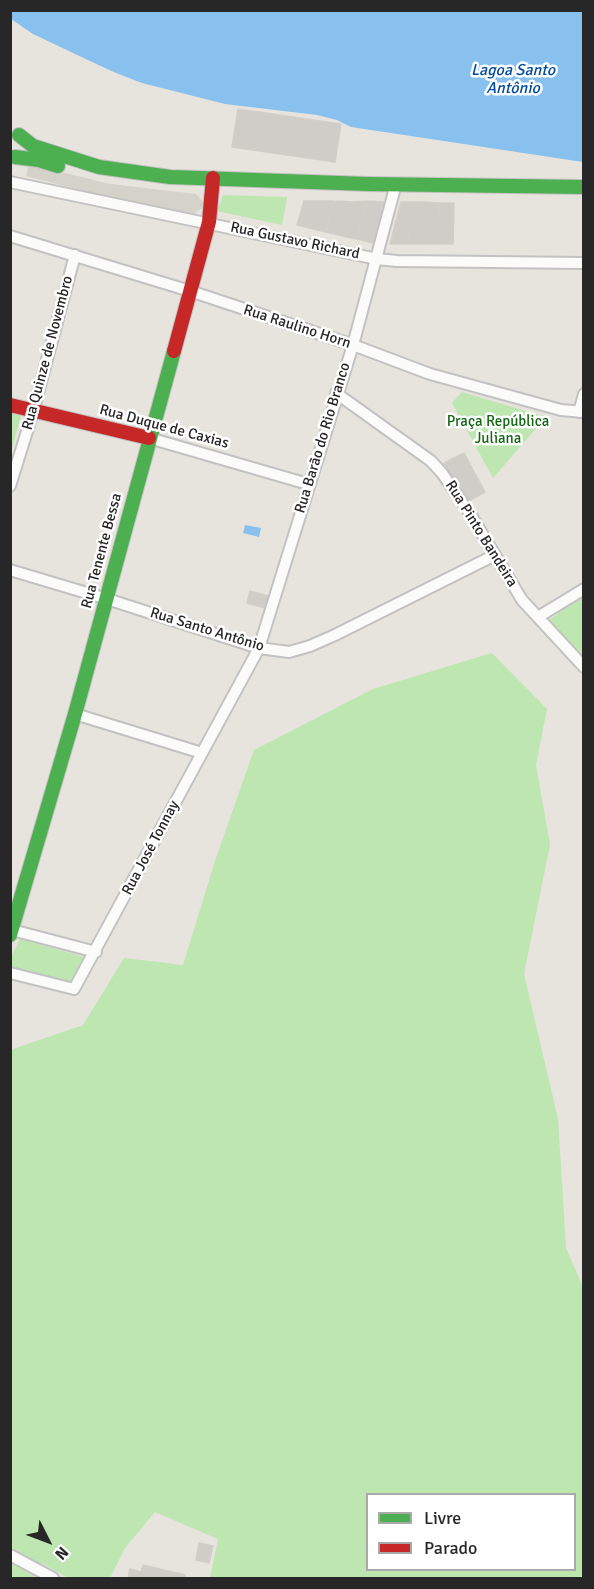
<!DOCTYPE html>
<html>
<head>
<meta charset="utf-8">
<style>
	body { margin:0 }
	#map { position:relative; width:594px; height:1589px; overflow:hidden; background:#e6e4dc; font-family:Signika,sans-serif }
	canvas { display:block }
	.frame { position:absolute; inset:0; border:12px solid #272727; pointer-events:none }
	.legend { position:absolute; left:366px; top:1493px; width:210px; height:78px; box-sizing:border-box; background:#fff; border:2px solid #a9a9a9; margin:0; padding:8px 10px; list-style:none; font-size:18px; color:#272727 }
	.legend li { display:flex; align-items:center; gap:12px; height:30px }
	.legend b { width:30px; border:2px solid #a9a9a9 }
	.north { position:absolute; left:18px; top:1511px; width:60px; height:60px; -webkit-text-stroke:4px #fff; paint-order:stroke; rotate:132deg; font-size:16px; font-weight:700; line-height:24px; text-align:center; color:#272727 }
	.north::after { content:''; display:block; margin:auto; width:21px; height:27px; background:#272727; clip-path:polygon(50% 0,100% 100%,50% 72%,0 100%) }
</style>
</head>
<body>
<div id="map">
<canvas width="594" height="1589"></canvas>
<div class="frame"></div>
<ul class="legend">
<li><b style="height:8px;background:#4caf50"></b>Livre</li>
<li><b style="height:8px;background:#c62828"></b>Parado</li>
</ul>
<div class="north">N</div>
</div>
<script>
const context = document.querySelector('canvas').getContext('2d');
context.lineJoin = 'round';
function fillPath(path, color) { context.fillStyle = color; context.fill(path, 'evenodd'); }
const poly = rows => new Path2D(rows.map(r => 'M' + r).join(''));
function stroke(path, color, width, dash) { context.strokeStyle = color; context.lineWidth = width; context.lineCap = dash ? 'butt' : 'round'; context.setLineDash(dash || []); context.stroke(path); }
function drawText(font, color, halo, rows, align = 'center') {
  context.font = font + ' Signika,sans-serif'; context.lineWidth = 5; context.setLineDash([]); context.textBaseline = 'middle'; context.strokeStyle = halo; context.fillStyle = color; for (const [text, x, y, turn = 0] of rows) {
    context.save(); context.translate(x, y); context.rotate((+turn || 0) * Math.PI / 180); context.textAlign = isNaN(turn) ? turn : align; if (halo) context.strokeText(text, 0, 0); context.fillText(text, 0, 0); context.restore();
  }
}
fillPath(poly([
	[223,195,287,197,282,225,217,211],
	[462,392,546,417,493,478,452,403],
	[11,413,21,416,11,452],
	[583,595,583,660,564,636,548,621],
	[492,653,547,709,536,765,550,845,524,974,558,1119,566,1248,583,1287,583,1578,210,1578,218,1539,155,1512,125,1548,110,1578,68,1578,42,1563,33,1578,11,1578,10,1050,83,1025,124,958,183,965,216,858,254,750,373,689],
	[368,1494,574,1494,574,1570,368,1570],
	[20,939,84,957,71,982,11,967,11,957]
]), '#bde6b1');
fillPath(poly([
	[29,164,110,184,196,194,203,202,202,208,194,214,103,196,26,176]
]), '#d5d2ca');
fillPath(poly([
	[10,11,583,11,583,162,351,127,337,120,317,115,225,104,130,80,33,34,11,19],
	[245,525,261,528,259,537,243,533]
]), '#89c1ee');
fillPath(poly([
	[23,31,111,71,165,92,129,82]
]), '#e6e4dc');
const building = poly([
	[238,109,341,124,335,162,232,147,238,109],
	[304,201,316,201,309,228,297,225,304,201],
	[316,201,333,201,326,232,309,228,316,201],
	[333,201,355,202,347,237,326,232,333,201],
	[366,201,357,239,347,237,355,202,366,201],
	[366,201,385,202,373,243,357,239,366,201],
	[401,202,410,202,409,244,390,244,401,202],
	[410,202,426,202,426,244,409,244,410,202],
	[426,202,439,203,438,244,426,244,426,202],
	[439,203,454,203,453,244,438,244,439,203],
	[464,453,485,492,465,503,444,463,464,453],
	[250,591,268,596,265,608,247,603,250,591],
	[199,1543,213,1546,209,1563,196,1560,199,1543],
	[143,1565,185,1575,185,1578,128,1578,130,1569,141,1572,143,1565]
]);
fillPath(building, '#cfcdc7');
stroke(building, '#d1cfc8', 1.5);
const street = poly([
	[10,182,377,259,397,261,584,263],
	[10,236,190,291,353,345,430,374,561,410,584,412],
	[336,393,431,461,442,473,471,515,522,600,584,667],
	[579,412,584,394],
	[149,438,308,484],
	[10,486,33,412,75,255],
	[10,570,107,599,259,648,289,652,310,646,335,635,495,555],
	[538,617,584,589],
	[75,714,202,753],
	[12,930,96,952],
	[10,973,74,989,259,648,353,345,396,184],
	[10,1555,53,1578]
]);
const fast = poly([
	[19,135,33,146,99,167,170,177,368,184,584,187],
	[15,157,39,160,58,166],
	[10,935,75,714,174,351]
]);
const jam = poly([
	[174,351,209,222,213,178],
	[10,405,149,438]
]);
stroke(street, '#c3c2c2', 14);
stroke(fast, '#c3c2c2', 16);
stroke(jam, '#c3c2c2', 16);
stroke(street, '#fbfbfa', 10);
stroke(fast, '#4caf50', 14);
stroke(jam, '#c62828', 14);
drawText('15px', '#272727', '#fff', [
	["Rua Gustavo Richard",295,241,12],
	["Rua Raulino Horn",297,327,18],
	["Rua Quinze de Novembro",48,353,-75],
	["Rua Duque de Caxias",164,427,15],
	["Rua Barão do Rio Branco",323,438,-73],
	["Rua Pinto Bandeira",481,534,58],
	["Rua Tenente Bessa",102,551,-75],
	["Rua Santo Antônio",207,630,17],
	["Rua José Tonnay",151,848,-62]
]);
drawText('15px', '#156714', '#fff', [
	["Praça República",498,422],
	["Juliana",498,439]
]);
drawText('italic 16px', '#044c9e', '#fff', [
	["Lagoa Santo",513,71],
	["Antônio",513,89]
]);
</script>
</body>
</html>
